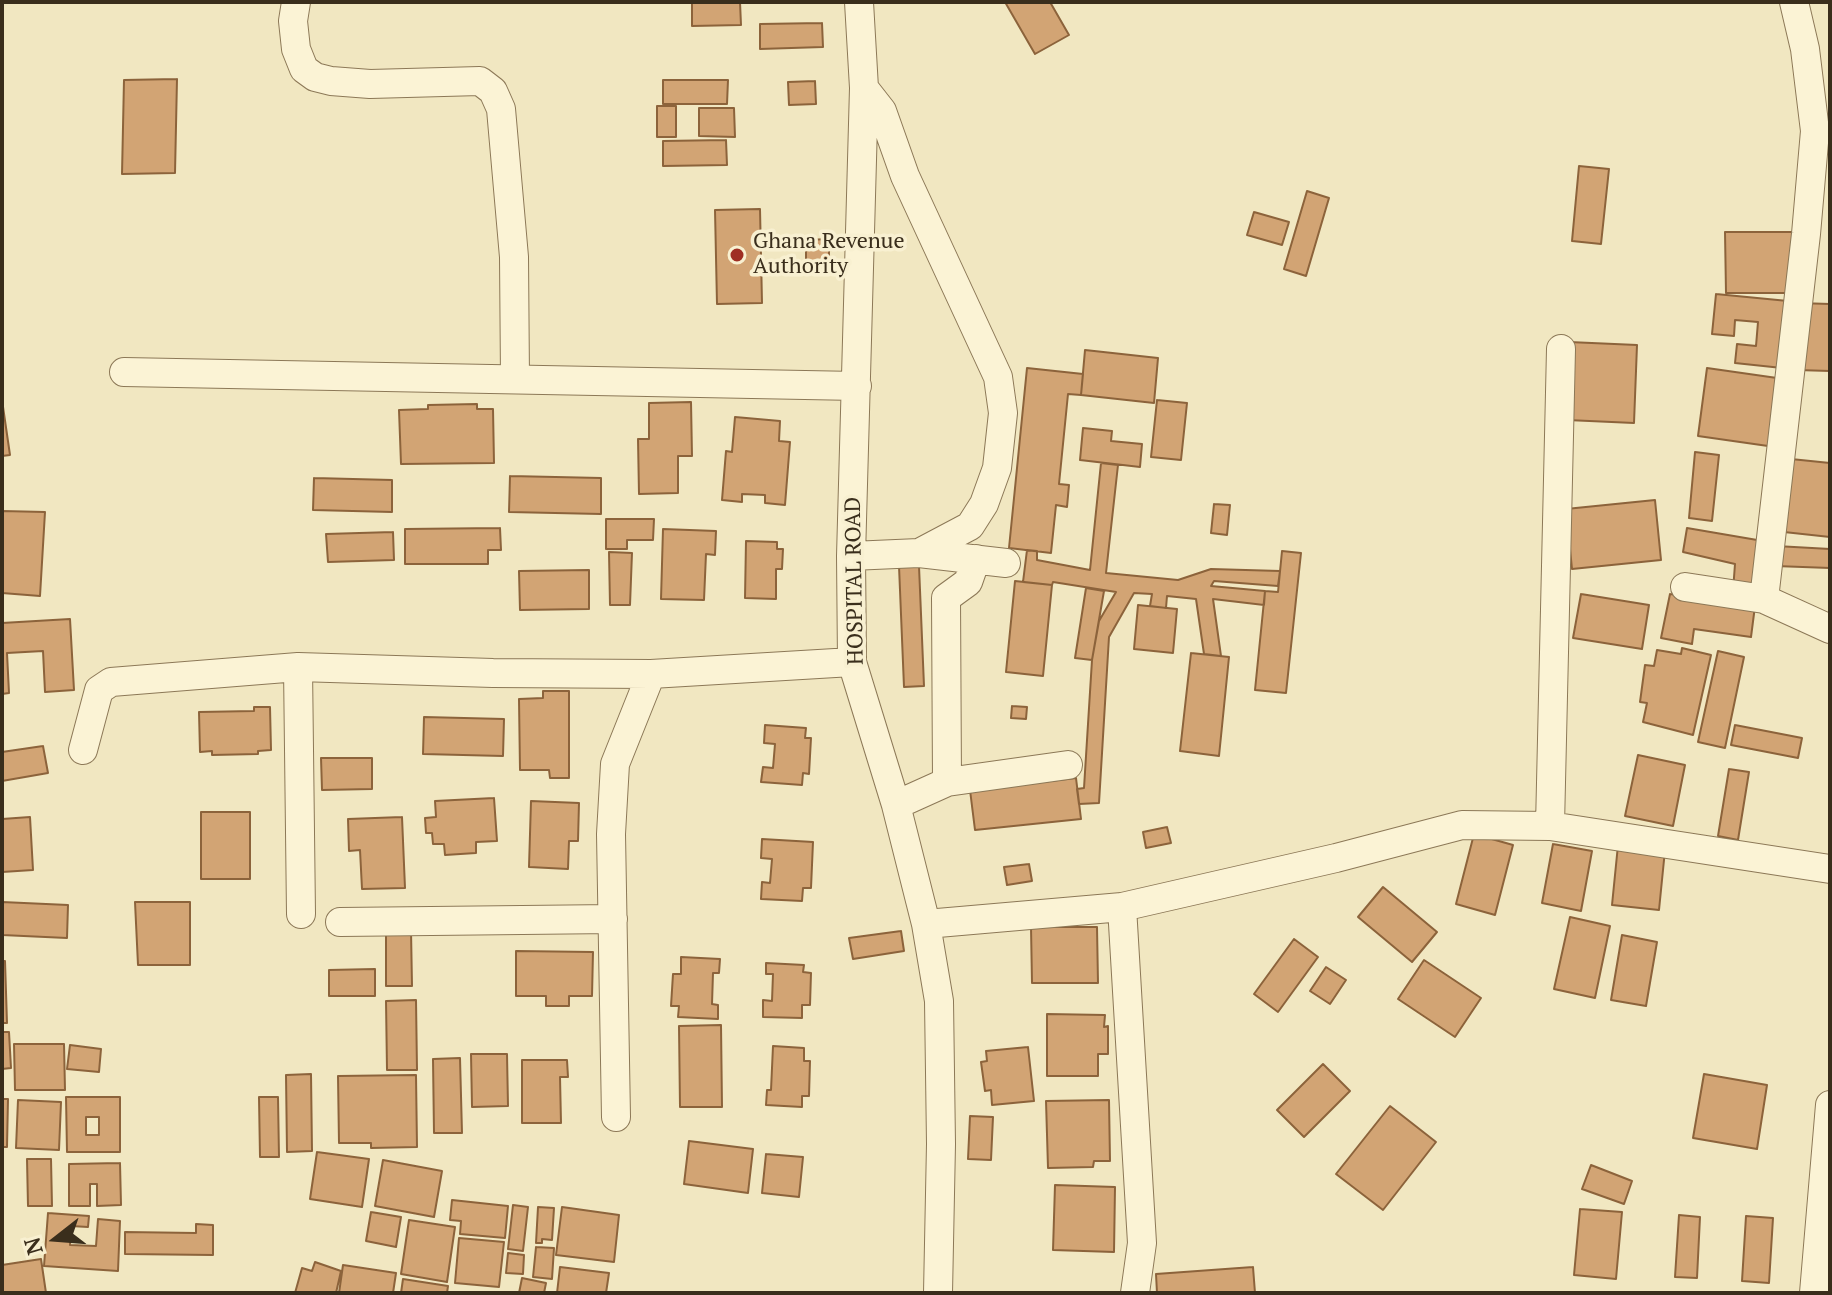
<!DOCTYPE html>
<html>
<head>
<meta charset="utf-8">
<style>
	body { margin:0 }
	#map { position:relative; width:1832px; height:1295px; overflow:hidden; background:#f1e7c1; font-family:"PT Serif",serif }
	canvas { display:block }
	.frame { position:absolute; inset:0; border:4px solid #3a2e1c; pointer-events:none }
	.north { position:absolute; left:16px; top:1199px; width:80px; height:80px; -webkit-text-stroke:6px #f8f0d1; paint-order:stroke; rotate:253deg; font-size:22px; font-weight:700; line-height:32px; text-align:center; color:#3a2e1c }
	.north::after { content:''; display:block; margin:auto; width:28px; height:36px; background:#3a2e1c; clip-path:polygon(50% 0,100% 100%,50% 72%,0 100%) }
</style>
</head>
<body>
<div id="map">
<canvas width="1832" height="1295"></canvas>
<div class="frame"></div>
<div class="north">N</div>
</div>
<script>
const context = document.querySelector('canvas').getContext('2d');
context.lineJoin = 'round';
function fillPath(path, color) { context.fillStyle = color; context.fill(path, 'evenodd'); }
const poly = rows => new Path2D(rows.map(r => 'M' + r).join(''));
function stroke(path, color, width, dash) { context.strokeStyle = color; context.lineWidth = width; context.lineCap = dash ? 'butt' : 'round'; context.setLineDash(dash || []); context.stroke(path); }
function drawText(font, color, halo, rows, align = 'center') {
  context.font = font + ' "PT Serif",serif'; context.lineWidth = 7; context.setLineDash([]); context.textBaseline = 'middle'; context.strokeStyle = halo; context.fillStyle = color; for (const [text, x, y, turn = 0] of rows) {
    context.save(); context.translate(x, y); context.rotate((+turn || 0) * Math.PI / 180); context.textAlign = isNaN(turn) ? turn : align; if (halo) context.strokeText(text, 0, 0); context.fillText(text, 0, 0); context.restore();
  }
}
const building = poly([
	[692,2,740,2,741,25,692,26,692,2],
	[1005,2,1050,2,1069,35,1035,54,1005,2],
	[822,23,823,47,760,49,760,24,822,23],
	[177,79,175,173,122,174,124,80,177,79],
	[663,80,728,80,727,104,663,104,663,80],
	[815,81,816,104,789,105,788,82,815,81],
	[657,106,676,106,676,137,657,137,657,106],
	[699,108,734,108,735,137,699,136,699,108],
	[726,140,727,165,663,166,663,141,726,140],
	[1579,166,1609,169,1601,244,1572,241,1579,166],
	[1307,191,1329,198,1306,276,1284,269,1307,191],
	[760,209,762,303,717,304,715,210,760,209],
	[1254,212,1289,222,1282,245,1247,235,1254,212],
	[1725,232,1795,232,1796,293,1726,293,1725,232],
	[829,239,829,268,806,268,806,240,829,239],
	[1716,294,1788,301,1782,368,1735,363,1737,344,1756,346,1758,322,1735,320,1734,336,1712,334,1716,294],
	[1798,303,1830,304,1830,371,1797,370,1798,303],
	[1569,342,1637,345,1634,423,1567,420,1569,342],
	[1085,350,1158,358,1154,403,1081,395,1085,350],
	[1027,368,1083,374,1081,395,1068,394,1059,484,1069,485,1067,507,1056,505,1051,553,1009,548,1027,368],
	[1707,368,1784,379,1775,447,1698,436,1707,368],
	[2,400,10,455,2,456,2,400],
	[1157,400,1187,403,1181,460,1151,457,1157,400],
	[691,402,692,456,678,456,678,493,639,494,638,439,649,439,649,403,691,402],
	[477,404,477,409,493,409,494,463,401,464,399,410,428,409,428,405,477,404],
	[735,417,780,421,779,441,790,442,785,505,765,503,765,495,742,494,742,502,722,500,726,451,732,452,735,417],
	[1083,428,1112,431,1111,441,1142,444,1140,467,1080,460,1083,428],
	[1695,452,1719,455,1712,521,1689,518,1695,452],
	[1791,459,1830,463,1830,537,1784,532,1791,459],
	[1101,463,1118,465,1106,573,1178,580,1211,569,1280,571,1278,586,1214,581,1211,586,1265,591,1264,605,1213,599,1221,656,1204,654,1196,599,1167,596,1166,608,1150,606,1152,594,1134,593,1109,637,1099,803,1079,804,1077,789,1084,788,1092,660,1099,621,1116,592,1053,582,1052,585,1023,582,1027,550,1037,551,1037,560,1090,570,1101,463],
	[510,476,601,478,601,514,509,512,510,476],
	[314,478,392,480,392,512,313,510,314,478],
	[1655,500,1661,560,1572,569,1566,509,1655,500],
	[1214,504,1230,505,1227,535,1211,533,1214,504],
	[2,511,45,512,40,596,2,593,2,511],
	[606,519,654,519,653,540,627,540,627,549,606,549,606,519],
	[500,528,501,550,488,550,488,564,405,564,405,529,500,528],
	[1687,528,1763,541,1757,595,1733,591,1735,564,1683,552,1687,528],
	[663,529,716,531,715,555,706,554,704,600,661,599,663,529],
	[393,532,394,560,328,562,326,534,393,532],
	[746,541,777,542,777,549,783,549,782,569,776,569,776,599,745,598,746,541],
	[1776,546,1830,549,1830,568,1775,566,1776,546],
	[1282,551,1301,553,1286,693,1255,690,1265,591,1278,592,1282,551],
	[609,552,632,553,630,605,610,605,609,552],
	[899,566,919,566,924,686,904,687,899,566],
	[589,570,589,609,520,610,519,571,589,570],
	[1015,581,1052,585,1043,676,1006,672,1015,581],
	[1086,588,1104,591,1092,660,1075,658,1086,588],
	[1581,594,1649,605,1642,649,1573,638,1581,594],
	[1670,594,1755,606,1751,637,1694,629,1692,644,1661,638,1670,594],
	[1138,605,1177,609,1173,653,1134,649,1138,605],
	[70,619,74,690,45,692,43,651,7,653,9,693,2,694,2,623,70,619],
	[1682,648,1711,655,1693,735,1643,722,1647,703,1640,702,1645,665,1654,666,1657,650,1681,654,1682,648],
	[1718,651,1744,657,1725,748,1698,742,1718,651],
	[1191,653,1229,657,1219,756,1180,751,1191,653],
	[543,691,569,691,569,778,550,778,549,770,520,770,519,699,543,698,543,691],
	[1012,706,1027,707,1026,719,1011,718,1012,706],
	[254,707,270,707,271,750,258,751,258,754,212,755,212,751,200,752,199,712,254,711,254,707],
	[424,717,504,719,503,756,423,754,424,717],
	[765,725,806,728,805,738,811,738,809,774,803,773,802,785,761,782,763,767,773,768,775,744,764,743,765,725],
	[1735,725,1802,738,1798,758,1731,745,1735,725],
	[43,746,48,773,2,781,2,752,43,746],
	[1638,755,1685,765,1673,826,1625,816,1638,755],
	[321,758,372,758,372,789,322,790,321,758],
	[1729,769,1749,772,1738,840,1718,836,1729,769],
	[1076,778,1081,819,975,830,970,790,1076,778],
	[494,798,497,841,476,842,476,853,445,855,444,844,433,844,432,833,426,833,425,818,436,817,435,801,494,798],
	[531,801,579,803,578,841,569,841,568,869,529,867,531,801],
	[201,812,250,812,250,879,201,879,201,812],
	[30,817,33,870,2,872,2,819,30,817],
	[402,817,405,888,362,889,360,850,349,851,348,819,402,817],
	[1167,827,1171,843,1146,848,1143,832,1167,827],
	[1474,834,1513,845,1495,915,1456,904,1474,834],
	[762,839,813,842,811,888,803,888,802,901,761,899,762,882,770,883,772,859,761,858,762,839],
	[1553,844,1592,851,1581,911,1542,903,1553,844],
	[1618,845,1665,850,1659,910,1612,905,1618,845],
	[1029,864,1032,881,1007,885,1004,867,1029,864],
	[1383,887,1437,932,1412,962,1358,917,1383,887],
	[2,902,68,905,67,938,2,935,2,902],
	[135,902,190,902,190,965,138,965,135,902],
	[1570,917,1610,926,1595,998,1554,989,1570,917],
	[1031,927,1097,927,1098,983,1032,983,1031,927],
	[386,930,411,930,412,986,386,986,386,930],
	[901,931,904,951,853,959,849,938,901,931],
	[1622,935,1657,942,1646,1006,1611,1000,1622,935],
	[1294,939,1318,957,1278,1012,1254,994,1294,939],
	[516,951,593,952,592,996,569,996,569,1006,546,1006,546,996,516,996,516,951],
	[681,957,720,959,719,973,713,973,712,1004,718,1005,718,1019,678,1017,679,1006,671,1006,673,974,681,974,681,957],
	[1424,960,1481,998,1455,1037,1398,999,1424,960],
	[2,961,5,961,7,1023,2,1023,2,961],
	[766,963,804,965,803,972,811,973,810,1005,802,1005,802,1018,763,1017,763,1000,772,1001,773,974,766,974,766,963],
	[1326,967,1346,980,1330,1004,1310,991,1326,967],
	[375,969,375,996,329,996,329,970,375,969],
	[416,1000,417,1070,387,1070,386,1001,416,1000],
	[1047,1014,1105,1015,1104,1027,1108,1026,1108,1054,1098,1054,1098,1076,1047,1076,1047,1014],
	[721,1025,722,1107,680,1107,679,1026,721,1025],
	[2,1032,9,1032,11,1068,2,1069,2,1032],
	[14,1044,64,1044,65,1090,15,1090,14,1044],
	[70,1045,101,1049,99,1072,67,1069,70,1045],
	[773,1046,804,1048,804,1061,810,1061,809,1096,802,1096,802,1107,766,1105,767,1090,771,1090,773,1046],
	[1028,1047,1034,1101,992,1105,991,1090,985,1091,981,1062,987,1061,986,1051,1028,1047],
	[471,1054,507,1054,508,1106,472,1107,471,1054],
	[460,1058,462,1133,434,1133,433,1059,460,1058],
	[522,1060,567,1060,568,1077,560,1077,561,1123,522,1123,522,1060],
	[1323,1064,1350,1091,1304,1137,1277,1110,1323,1064],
	[311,1074,312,1151,287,1152,286,1075,311,1074],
	[1704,1074,1767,1085,1757,1149,1693,1138,1704,1074],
	[416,1075,417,1147,371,1148,371,1143,339,1143,338,1076,416,1075],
	[66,1097,120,1097,120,1152,67,1152,66,1097],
	[86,1117,99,1117,99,1135,86,1135,86,1117],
	[259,1097,278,1097,279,1157,260,1157,259,1097],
	[2,1099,8,1099,7,1147,2,1147,2,1099],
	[18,1100,61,1102,59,1150,16,1148,18,1100],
	[1109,1100,1110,1161,1094,1161,1093,1167,1048,1168,1046,1101,1109,1100],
	[1390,1106,1436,1142,1383,1210,1336,1174,1390,1106],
	[970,1116,993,1117,991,1160,968,1159,970,1116],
	[689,1141,753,1149,748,1193,684,1184,689,1141],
	[317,1152,369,1159,362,1207,310,1199,317,1152],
	[766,1154,803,1157,799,1197,762,1193,766,1154],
	[27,1159,51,1159,52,1206,28,1206,27,1159],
	[383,1160,442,1171,434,1217,375,1206,383,1160],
	[120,1163,121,1205,97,1206,97,1184,90,1184,90,1206,69,1206,69,1164,120,1163],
	[1591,1165,1632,1181,1624,1204,1582,1189,1591,1165],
	[1055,1185,1115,1187,1114,1252,1053,1250,1055,1185],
	[452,1200,508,1206,505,1238,460,1234,461,1221,450,1220,452,1200],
	[513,1205,528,1207,523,1251,508,1249,513,1205],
	[538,1207,554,1208,552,1240,542,1239,542,1243,536,1243,538,1207],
	[562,1207,619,1215,614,1262,556,1255,562,1207],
	[1580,1209,1622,1212,1616,1279,1574,1275,1580,1209],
	[371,1212,401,1217,396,1247,366,1241,371,1212],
	[48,1213,89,1216,88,1227,71,1226,70,1245,96,1246,98,1219,120,1221,118,1271,44,1266,48,1213],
	[1679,1215,1700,1217,1697,1278,1675,1277,1679,1215],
	[1746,1216,1773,1218,1769,1283,1742,1281,1746,1216],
	[409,1220,455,1227,447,1282,401,1274,409,1220],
	[196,1224,213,1225,213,1255,125,1254,125,1232,196,1233,196,1224],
	[459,1238,504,1242,499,1287,455,1283,459,1238],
	[536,1247,554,1248,552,1279,533,1277,536,1247],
	[508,1253,524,1255,523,1274,506,1273,508,1253],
	[41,1259,46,1293,2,1293,2,1265,41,1259],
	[315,1262,341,1271,336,1293,295,1293,302,1268,312,1271,315,1262],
	[343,1265,396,1273,393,1293,339,1293,343,1265],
	[560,1267,609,1273,606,1293,557,1293,560,1267],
	[1253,1267,1255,1293,1157,1293,1156,1274,1253,1267],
	[522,1278,546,1283,544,1293,519,1293,522,1278],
	[403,1279,448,1286,447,1293,401,1293,403,1279]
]);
fillPath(building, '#d2a474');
stroke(building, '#8c633b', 2);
const minor = poly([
	[296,2,293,21,296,49,304,69,315,77,331,81,370,84,480,81,493,91,501,109,514,257,515,379],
	[859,2,864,88,851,556,852,662,896,805,926,924,939,1001,941,1144,938,1293],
	[864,88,882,111,905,176,998,377,1003,413,997,468,984,504,970,526,919,553],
	[124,372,857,386],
	[851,556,919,553,1006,563],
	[976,559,968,582,946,598,947,782,1068,765],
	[1685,587,1764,599,1830,629],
	[1764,599,1806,234,1815,131,1805,49,1794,2],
	[298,667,301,914],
	[83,750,99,690,111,682,298,667,493,673,651,674,852,662],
	[896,805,947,782],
	[1550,826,1561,349],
	[1122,907,1142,1243,1135,1293],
	[340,922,613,919],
	[926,924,1122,907,1336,858,1462,825,1550,826,1830,869],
	[616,1117,611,834,615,764,651,674],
	[1814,1293,1830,1105]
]);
stroke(minor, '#8c7857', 30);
stroke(minor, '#fbf3d5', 28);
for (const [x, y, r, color] of [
	[737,255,8,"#9f2e23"]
]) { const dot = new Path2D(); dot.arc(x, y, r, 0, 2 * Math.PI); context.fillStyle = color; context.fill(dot); stroke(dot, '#f8f0d1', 3); }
drawText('22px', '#3a2e1c', '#f8f0d1', [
	["Ghana Revenue",753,242],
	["Authority",753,267]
], 'left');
drawText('22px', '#3a2e1c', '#f8f0d1', [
	["HOSPITAL ROAD",855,581,-91]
]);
</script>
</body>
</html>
